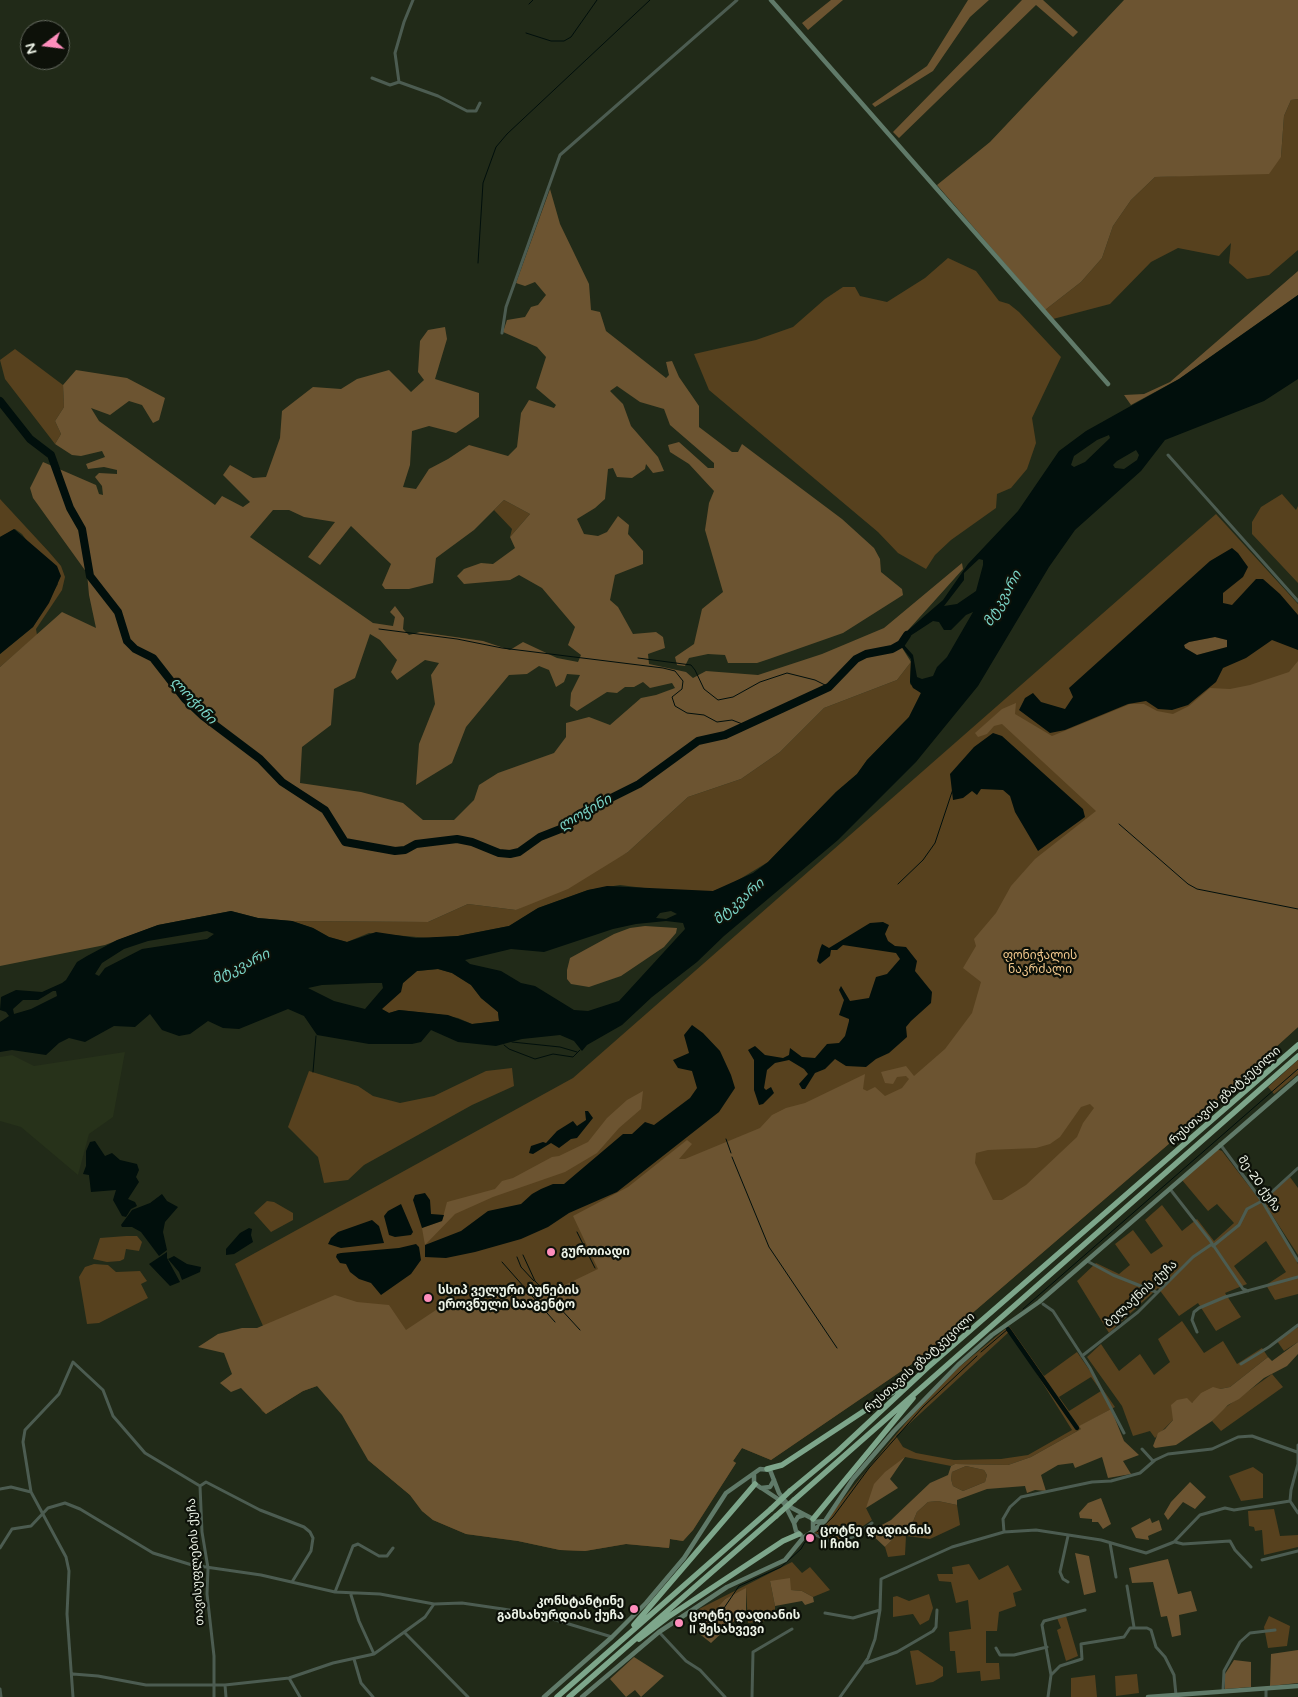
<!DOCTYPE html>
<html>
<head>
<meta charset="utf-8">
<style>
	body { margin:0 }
	#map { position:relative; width:1298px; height:1697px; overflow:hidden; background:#212a18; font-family:"Varela Round",sans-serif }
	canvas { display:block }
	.north { position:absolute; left:20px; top:20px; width:50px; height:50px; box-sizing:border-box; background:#0d1109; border:1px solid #666b61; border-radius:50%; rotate:255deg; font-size:14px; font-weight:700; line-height:20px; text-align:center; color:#ecf2e6 }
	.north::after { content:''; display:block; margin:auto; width:18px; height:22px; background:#fe8ebc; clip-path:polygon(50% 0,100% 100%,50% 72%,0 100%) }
</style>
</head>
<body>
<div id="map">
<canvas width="1298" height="1697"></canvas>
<div class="north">N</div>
</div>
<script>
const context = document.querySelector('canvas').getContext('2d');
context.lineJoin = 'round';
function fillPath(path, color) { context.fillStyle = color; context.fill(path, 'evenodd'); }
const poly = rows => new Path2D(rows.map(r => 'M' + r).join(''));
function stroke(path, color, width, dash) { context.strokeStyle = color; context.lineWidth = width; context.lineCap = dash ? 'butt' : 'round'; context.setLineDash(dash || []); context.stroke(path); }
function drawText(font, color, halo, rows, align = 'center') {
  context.font = font + ' "Varela Round","Noto Sans Georgian",sans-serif'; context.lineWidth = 4.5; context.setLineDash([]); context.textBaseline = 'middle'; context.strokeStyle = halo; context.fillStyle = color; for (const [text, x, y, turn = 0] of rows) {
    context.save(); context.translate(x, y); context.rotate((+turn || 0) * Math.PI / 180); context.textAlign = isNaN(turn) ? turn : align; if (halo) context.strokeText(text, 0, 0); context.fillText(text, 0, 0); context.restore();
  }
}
fillPath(poly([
	[125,1052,113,1117,89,1134,78,1175,21,1127,0,1121,0,1057,12,1055,34,1066]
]), '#27321a');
fillPath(poly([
	[1298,99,1298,250,1269,275,1247,279,1229,263,1231,243,1219,256,1178,248,1151,262,1110,304,1053,319,1045,310,1081,282,1102,258,1113,226,1131,200,1155,177,1203,175,1281,157,1284,116,1291,100],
	[948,258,976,271,999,301,1009,304,1019,312,1061,357,1032,418,1036,443,1027,469,1011,488,997,494,996,508,951,540,935,555,926,569,898,553,878,532,709,390,694,354,756,340,793,327,825,299,843,287,855,287,860,296,887,302,925,278],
	[15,349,63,385,64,407,55,421,61,434,55,444,5,379,0,360],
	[1282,494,1296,510,1298,506,1298,583,1252,534,1252,522,1261,507],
	[0,499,49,552,61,566,65,577,62,590,36,629,37,635,0,667,0,654,33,627,58,584,22,534,15,529,0,537],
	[504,500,530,514,510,537,512,529,494,510],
	[1216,514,1298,604,1298,1027,1178,1136,919,1359,771,1460,742,1448,733,1461,736,1463,693,1530,683,1541,670,1539,669,1548,626,1544,585,1551,560,1550,518,1541,466,1534,433,1520,422,1511,410,1495,368,1460,395,1419,317,1386,303,1391,266,1414,262,1411,260,1407,264,1328,235,1264,573,1078],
	[911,662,910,684,921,693,909,717,867,760,857,774,836,792,768,862,730,885,713,891,703,892,660,890,620,885,588,890,538,908,509,926,458,936,429,938,369,933,347,942,329,937,313,928,292,921,428,922,468,904,516,910,628,852,688,797,741,779,780,752,824,708,897,680],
	[438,969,452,973,471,985,481,998,498,1012,499,1021,472,1024,458,1018,437,1014,399,1010,389,1013,381,1009,403,983,417,971],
	[1298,1060,1298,1074,1274,1094,1268,1087],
	[512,1068,514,1086,472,1105,364,1165,348,1180,324,1183,318,1157,288,1127,309,1071,358,1086,373,1096,400,1103,434,1096,486,1071],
	[1217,1149,1222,1151,1262,1203,1294,1255,1298,1264,1298,1294,1275,1300,1266,1285,1286,1272,1266,1241,1234,1266,1247,1284,1225,1293,1241,1317,1216,1331,1198,1303,1179,1316,1158,1288,1109,1333,1077,1281,1096,1263,1119,1274,1130,1265,1115,1244,1133,1230,1151,1254,1163,1246,1145,1220,1162,1205,1182,1231,1197,1219,1214,1241,1234,1223,1217,1204,1208,1211,1182,1180],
	[1290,1177,1298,1188,1298,1255,1263,1201],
	[267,1201,274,1202,293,1213,293,1220,271,1232,254,1213],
	[126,1236,137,1236,142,1242,139,1251,126,1249,124,1259,120,1261,107,1262,93,1259,100,1238],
	[94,1264,108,1265,116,1272,140,1271,147,1281,141,1284,148,1298,99,1323,87,1324,79,1277,85,1267],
	[1182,1321,1204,1353,1223,1341,1237,1364,1262,1348,1268,1357,1230,1387,1220,1389,1174,1412,1173,1420,1155,1438,1150,1431,1133,1436,1122,1406,1087,1357,1101,1344,1119,1371,1140,1354,1154,1375,1170,1362,1158,1339],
	[1009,1326,1044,1376,1077,1352,1115,1407,1080,1426,1081,1429,1031,1457,1008,1465,955,1464,951,1466,905,1457,866,1508,872,1520,839,1542,815,1533,913,1414,958,1368],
	[1010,1331,1072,1430,1028,1455,1001,1459,954,1460,916,1453,903,1447,896,1436],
	[1091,1377,1101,1391,1069,1411,1059,1397],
	[1298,1327,1298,1342,1284,1351,1277,1341],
	[1272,1374,1283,1387,1221,1431,1212,1421,1219,1412],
	[966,1466,984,1470,987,1475,985,1482,963,1491,953,1486,951,1479,952,1472],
	[1253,1467,1263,1474,1263,1498,1241,1501,1229,1476],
	[938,1501,957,1505,960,1525,930,1539,906,1536,905,1555,888,1557,885,1547,905,1527,912,1524,917,1512,928,1502],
	[1274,1509,1280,1536,1298,1535,1298,1547,1264,1555,1262,1530,1255,1531,1254,1527,1249,1526,1248,1511],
	[792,1562,802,1573,810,1567,830,1590,813,1597,802,1591,791,1590,770,1581,775,1606,775,1620,748,1623,746,1589,725,1599,709,1620,699,1609],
	[969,1564,979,1580,1008,1565,1022,1590,1013,1593,1016,1606,999,1612,997,1631,986,1631,986,1663,999,1663,1000,1679,981,1681,980,1671,957,1673,955,1651,950,1651,949,1632,971,1629,968,1600,956,1603,951,1582,939,1581,937,1574,953,1574,952,1567],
	[929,1594,933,1608,929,1620,920,1625,913,1614,893,1617,893,1597,897,1596,909,1601],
	[1066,1616,1078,1656,1066,1661,1057,1630,1061,1628,1057,1618],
	[1269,1616,1290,1626,1287,1646,1268,1648,1264,1627],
	[918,1650,943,1667,943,1676,933,1682,916,1685,910,1651],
	[1137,1674,1139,1693,1116,1696,1115,1676],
	[1095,1675,1097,1697,1071,1697,1071,1678]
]), '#57411e');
fillPath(poly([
	[831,0,843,0,808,30,802,23],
	[968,0,989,0,970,17,933,71,875,107,872,104,927,66],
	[1022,0,1043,0,1078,32,1073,37,1036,5,899,138,893,132],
	[1124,0,1298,0,1298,99,1291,100,1284,116,1281,157,1269,174,1155,177,1131,200,1113,226,1102,258,1081,282,1045,310,937,185,990,142],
	[550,189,560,224,589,284,591,310,600,312,606,331,666,378,669,375,666,362,672,361,679,377,699,406,699,427,732,452,738,452,742,444,842,519,874,548,880,559,881,572,902,589,903,595,843,633,769,659,757,663,728,663,725,655,708,654,689,658,685,666,677,665,675,657,694,644,702,609,723,592,705,530,709,503,714,491,689,464,670,452,668,445,679,442,708,468,714,468,714,463,670,425,664,409,640,402,617,386,610,391,623,404,631,426,658,457,664,471,653,473,646,464,645,469,632,478,617,477,613,468,608,469,605,499,595,508,577,519,584,534,598,536,607,532,618,516,629,525,628,534,643,551,643,564,615,575,610,600,618,607,633,634,656,632,663,637,665,648,648,654,649,664,686,672,693,678,706,671,758,675,822,654,884,628,962,563,963,569,901,638,901,646,911,662,897,680,824,708,780,752,741,779,688,797,628,852,568,889,516,910,468,904,428,922,292,921,258,918,231,911,158,925,105,945,0,966,0,667,62,612,96,628,89,595,87,573,33,498,30,488,43,462,96,485,99,494,103,495,102,486,95,477,99,473,117,474,117,470,104,467,88,469,86,464,105,457,102,451,81,456,72,455,55,444,61,434,55,421,64,407,63,385,76,370,127,378,165,398,159,420,153,423,142,405,129,401,110,415,91,408,99,421,215,505,222,496,243,507,250,502,223,475,230,465,253,478,266,477,280,438,282,411,313,387,341,389,357,379,389,370,411,392,424,380,418,372,420,341,428,330,445,327,447,339,435,379,479,393,479,417,456,433,429,426,412,431,410,465,403,487,416,489,429,469,448,459,469,445,508,456,517,447,521,413,529,400,554,408,556,405,536,388,546,357,537,347,503,332,507,320,525,317,531,307,538,305,546,295,535,282,525,286,516,283],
	[504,500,530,514,510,537,515,548,493,564,481,563,464,569,457,576,464,584,510,580,519,575,542,588,575,627,568,645,581,655,578,662,557,658,523,642,510,650,483,641,420,632,409,635,403,629,404,618,395,606,390,612,395,617,393,626,373,623,250,537,273,510,289,510,304,517,335,522,308,557,320,565,351,526,391,564,382,585,385,589,409,589,433,583,436,558,474,530],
	[370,634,380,640,397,660,391,672,397,680,425,660,439,663,431,675,435,704,419,744,416,785,452,763,466,727,509,675,527,674,539,666,549,670,556,687,564,682,567,674,580,675,571,693,570,706,577,711,607,692,617,693,625,687,634,687,643,682,650,688,672,683,675,688,656,695,641,698,610,725,589,717,566,723,566,737,554,753,498,773,479,785,474,800,454,820,423,820,403,803,361,792,300,783,302,747,331,725,334,689,355,678],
	[1298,271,1298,295,1179,379,1131,405,1124,395,1144,394,1170,382],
	[1215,637,1227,640,1227,647,1197,655,1185,648,1184,645,1189,642],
	[1298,661,1298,1027,1178,1136,919,1359,771,1460,742,1448,733,1461,736,1463,693,1530,683,1541,670,1539,669,1548,626,1544,585,1551,560,1550,518,1541,466,1534,433,1520,422,1511,410,1495,368,1460,342,1415,317,1386,303,1391,266,1414,241,1388,231,1392,220,1383,232,1374,224,1353,198,1347,218,1334,242,1328,257,1328,335,1295,357,1302,389,1305,406,1330,454,1298,467,1313,502,1291,536,1287,546,1294,598,1269,573,1216,628,1187,687,1140,692,1144,679,1159,685,1159,760,1128,772,1115,786,1108,805,1103,865,1074,863,1089,867,1091,875,1087,885,1096,902,1088,909,1079,906,1076,897,1077,893,1084,885,1083,881,1072,906,1066,914,1076,945,1049,972,1013,981,982,963,968,976,946,974,939,996,913,1011,886,1035,859,1096,811,1002,724,994,726,987,734,978,737,975,733,1002,709,1016,703,1015,714,1052,736,1130,704,1144,704,1157,711,1173,714,1189,706,1210,688,1230,689,1250,685,1289,672],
	[1090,1104,1094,1108,1083,1123,1077,1137,1026,1185,1002,1200,993,1200,975,1163,976,1153,988,1150,1036,1148,1050,1144,1060,1137,1081,1107],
	[645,926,677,928,676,933,664,947,621,976,589,987,571,984,567,979,567,970,570,958,614,934,630,928],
	[643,1091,641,1109,619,1128,597,1153,565,1172,493,1197,455,1214,425,1245,422,1228,442,1221,447,1202,495,1189,502,1181,513,1178,552,1157,559,1156,588,1142,607,1118,627,1100],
	[1298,1342,1298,1354,1287,1366,1264,1378,1239,1399,1228,1405,1212,1421,1176,1445,1155,1448,1153,1446,1158,1433,1165,1429,1173,1420,1171,1405,1177,1400,1187,1398,1192,1403,1201,1393,1213,1387,1220,1389,1230,1387,1268,1357,1272,1361],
	[1111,1409,1124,1441,1139,1455,1123,1461,1131,1474,1108,1478,1102,1457,1075,1468,1073,1463,1058,1465,1041,1475,1046,1491,1035,1490,1027,1493,1025,1486,987,1489,957,1500,957,1505,938,1501,928,1502,917,1512,912,1524,905,1527,885,1547,869,1532,891,1520,930,1483,948,1475,951,1466,955,1464,1008,1465,1031,1457,1081,1429,1079,1426],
	[966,1466,984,1470,987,1475,985,1482,963,1491,953,1486,951,1479,952,1472],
	[905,1457,890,1479,898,1488,866,1508,874,1484,885,1472],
	[1190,1482,1206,1497,1195,1509,1183,1502,1168,1520,1164,1514,1171,1502],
	[1101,1498,1111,1524,1103,1529,1098,1522,1092,1522,1092,1519,1080,1518,1079,1513,1088,1503],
	[1150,1518,1152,1523,1159,1520,1162,1530,1148,1536,1149,1540,1136,1538,1131,1528],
	[1075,1553,1089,1556,1096,1592,1084,1595],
	[1168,1559,1178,1594,1191,1591,1197,1611,1179,1615,1181,1635,1172,1637,1167,1616,1161,1617,1153,1582,1132,1583,1129,1568],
	[790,1578,791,1590,802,1591,813,1597,814,1602,805,1605,802,1601,775,1606,770,1581],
	[746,1588,746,1610,711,1643,697,1632,725,1599],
	[1298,1650,1298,1683,1270,1686,1271,1654],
	[634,1657,664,1676,641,1697,635,1690,626,1697,610,1679],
	[1234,1660,1251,1662,1251,1687,1225,1689,1225,1674]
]), '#6c5431');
fillPath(poly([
	[1298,295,1298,379,1264,401,1165,440,1141,471,1075,530,1049,567,978,686,916,762,838,840,724,936,697,962,652,997,622,1025,587,1045,582,1051,574,1041,560,1035,522,1039,496,1046,458,1042,431,1030,421,1042,412,1044,369,1044,317,1035,304,1016,288,1009,239,1029,223,1028,208,1021,190,1034,179,1036,162,1030,150,1014,135,1027,114,1026,85,1042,69,1038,59,1043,46,1055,12,1050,0,1052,0,1022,9,1016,6,1012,0,1010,1,997,16,990,42,992,62,983,66,980,77,962,87,956,117,940,158,925,231,911,258,918,292,921,313,928,329,937,347,942,376,932,416,938,458,936,509,926,538,908,588,890,607,886,713,891,753,873,768,862,836,792,857,774,867,760,909,717,921,693,913,688,910,682,911,659,901,646,906,632,943,600,968,564,1018,511,1059,451,1086,431,1179,379],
	[1109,435,1110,438,1085,462,1074,467,1071,465,1074,456,1097,440],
	[1136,450,1139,455,1137,460,1124,469,1115,468,1113,465,1117,461],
	[979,559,983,560,983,565,976,591,957,604,944,606,964,580,964,573],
	[973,612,947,657,937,667,933,676,922,679,917,677,913,655,904,645,907,638,933,621,939,622,944,630,951,630,966,615],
	[671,911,677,914,666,919,656,918,660,913],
	[666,921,683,923,685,929,619,1001,588,1011,574,1010,535,986,521,983,501,971,470,964,465,960,511,949,544,952,613,929,636,924],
	[207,931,214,934,207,939,142,949,105,968,99,976,95,974,102,963,124,949,148,941],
	[438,969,452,973,471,985,481,998,498,1012,499,1021,472,1024,448,1015,399,1010,389,1013,382,1009,401,992,403,983,417,971],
	[371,983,382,983,383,988,365,1009,334,1001,308,988,322,985],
	[53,991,56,991,57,996,31,1009,14,1014,13,1009,23,1000,38,1000],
	[14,529,57,566,61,576,49,603,33,627,0,654,0,537],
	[1232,548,1238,553,1248,567,1243,577,1223,593,1223,603,1232,605,1256,579,1263,579,1280,594,1298,615,1298,650,1272,640,1246,658,1223,668,1216,682,1188,705,1172,710,1158,709,1146,701,1128,704,1065,730,1050,733,1019,710,1025,698,1033,693,1041,702,1065,709,1073,697,1069,688,1210,561],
	[1215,637,1227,640,1227,647,1197,655,1185,648,1184,645,1189,642],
	[993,733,1002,736,1083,809,1085,817,1038,851,1015,812,1010,796,1003,790,981,789,977,795,972,791,963,798,953,800,950,774,974,747],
	[883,922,889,925,885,934,888,941,895,946,906,947,917,961,915,971,932,992,931,1003,911,1021,906,1027,907,1037,889,1053,876,1059,866,1067,846,1066,835,1059,825,1069,815,1073,805,1089,802,1089,799,1084,808,1074,804,1069,789,1060,775,1063,767,1070,764,1088,766,1090,771,1087,774,1093,763,1104,759,1105,754,1090,754,1060,748,1050,755,1046,765,1055,783,1058,789,1055,790,1048,802,1057,815,1058,827,1044,839,1043,845,1036,849,1021,849,1019,839,1015,844,1000,839,990,841,986,850,1001,869,998,876,977,887,974,900,959,896,953,843,945,837,950,831,950,830,956,820,964,817,961,820,949,822,944,829,948,870,923],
	[692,1025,703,1033,720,1051,731,1075,735,1088,719,1112,617,1192,569,1213,548,1227,521,1239,475,1252,446,1258,425,1257,425,1245,461,1231,488,1211,521,1204,532,1194,541,1189,553,1184,564,1184,623,1134,632,1134,645,1122,654,1125,690,1098,697,1088,692,1071,678,1068,673,1060,689,1053,684,1035],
	[585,1111,588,1111,593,1118,577,1138,571,1139,559,1148,551,1143,533,1154,529,1153,531,1146,543,1142,546,1143,557,1131,573,1121,577,1126,586,1120],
	[95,1141,105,1156,112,1153,120,1160,137,1164,139,1170,136,1177,139,1182,128,1199,135,1202,137,1206,131,1209,126,1217,122,1216,113,1200,116,1190,91,1192,89,1175,83,1174,86,1166,86,1151,90,1142],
	[425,1193,430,1200,431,1214,444,1215,442,1221,422,1228,413,1200,415,1195],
	[162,1194,167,1201,178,1207,165,1222,163,1232,167,1250,159,1256,141,1232,132,1227,122,1227,121,1225,132,1210,150,1203],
	[401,1204,413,1232,411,1235,395,1237,389,1235,384,1216,388,1211],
	[372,1220,379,1226,384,1243,341,1248,328,1244,331,1238,338,1232],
	[249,1228,252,1229,251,1235,253,1242,234,1254,226,1255,226,1249,240,1233],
	[416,1244,419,1247,421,1260,411,1274,381,1295,371,1283,359,1279,350,1272,346,1264,340,1263,336,1257,337,1254,341,1253,399,1248],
	[167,1252,167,1258,180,1282,170,1286,149,1264],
	[174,1256,187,1264,201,1267,200,1272,182,1280,179,1272,168,1259]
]), '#010f0c');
stroke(poly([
	[529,4,533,0],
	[526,33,551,41,564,41,571,37,597,0],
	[478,263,483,183,496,147,507,134,650,0],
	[379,629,457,639,502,648,663,668,675,671,683,681,682,689,672,697,675,706,687,713,704,715,717,722,732,720,745,725],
	[638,658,691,665,695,670,704,689,718,700,733,697,760,682,787,673,815,680,829,687],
	[1119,824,1188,884,1197,889,1298,909],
	[898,884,923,860,935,843,953,789],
	[512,1042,560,1047,577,1052],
	[504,1045,509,1049,535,1059,553,1054,573,1057,580,1050],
	[313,1072,316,1036],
	[726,1139,731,1153],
	[732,1157,769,1247,837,1348],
	[577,1232,595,1268],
	[523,1255,535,1281,580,1330],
	[517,1257,521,1267,534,1281],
	[502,1262,555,1322],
	[1023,1309,1298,1069],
	[981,1352,1008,1329],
	[817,1532,833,1517,869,1468,923,1407,977,1356],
	[704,1626,724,1608,739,1586,781,1567,801,1549,805,1542,813,1538]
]), '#010f0c', 1);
stroke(poly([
	[1008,1329,1077,1428]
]), '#010f0c', 4.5);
stroke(poly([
	[0,401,30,439,51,455,70,508,82,529,90,576,118,612,127,641,135,649,153,658,185,699,203,716,260,759,282,782,325,810,345,842,395,851,405,850,416,844,457,839,472,842,499,853,510,854,519,852,540,837,568,826,579,814,639,784,698,741,725,735,829,687,856,659,866,654,892,649,901,644,907,635]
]), '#010f0c', 8);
stroke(poly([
	[372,78,390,85,399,82],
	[399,82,438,96,467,111,476,111,480,103],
	[399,82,395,53,404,22,413,0],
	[502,333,506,307,560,155,737,0],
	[1168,455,1298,601],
	[1220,1144,1262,1201,1298,1261],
	[1170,1189,1209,1239,1243,1289,1248,1291],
	[1213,1246,1239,1225,1247,1209,1262,1201,1298,1168],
	[1087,1261,1113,1275,1156,1292],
	[1043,1304,1053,1311,1090,1368,1124,1433],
	[1197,1332,1192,1320,1194,1312,1199,1308,1225,1297,1298,1277],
	[1082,1356,1138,1312,1193,1257,1212,1244],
	[1241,1364,1269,1347,1298,1325],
	[1298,1445,1298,1463],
	[1142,1449,1153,1461],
	[1298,1464,1291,1490,1290,1501,1298,1513],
	[200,1486,202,1532,208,1568,207,1594,214,1656,214,1697],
	[200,1486,206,1482,260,1510,304,1527,310,1532,313,1538,311,1551,292,1582],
	[0,1489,11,1487,31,1492],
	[1004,1532,1003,1519,1010,1507,1021,1497,1092,1482,1111,1481,1140,1473,1155,1460,1168,1454,1212,1449,1238,1437,1252,1436,1297,1452],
	[811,1533,838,1545,858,1534,872,1523],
	[1175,1542,1183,1544,1230,1541,1235,1550,1251,1567],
	[1110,1543,1116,1577],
	[0,1548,12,1529,31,1526,48,1508,65,1503,80,1509,153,1553,192,1565,261,1575,335,1592,380,1594,434,1604,462,1603,503,1609,539,1615,612,1637],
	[1262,1560,1298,1551],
	[1068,1582,1063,1579,1060,1572,1068,1536],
	[1127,1586,1134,1627],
	[335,1592,353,1546,358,1544,379,1556,387,1556,393,1548],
	[351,1595,359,1621,374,1654],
	[825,1613,853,1618,880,1610],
	[659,1632,686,1661,700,1670,725,1697],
	[405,1633,468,1697],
	[996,1648,1000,1655,1014,1655,1047,1647],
	[354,1659,361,1683,373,1697],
	[866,1663,897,1652,933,1631,936,1627,937,1610],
	[73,1674,98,1676,146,1685,225,1685,289,1678,333,1663,374,1654,425,1617,434,1604],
	[1051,1675,1060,1666,1082,1659,1081,1644,1124,1637,1130,1628,1147,1628,1151,1630,1156,1647,1165,1657,1174,1675,1176,1695],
	[289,1678,300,1697],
	[225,1685,226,1697],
	[1266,1688,1266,1697],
	[0,1689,1,1697],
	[1223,1691,1224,1671,1240,1642,1250,1633,1275,1630],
	[73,1697,67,1614,69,1571,66,1557,31,1492,23,1442,25,1430,59,1394,73,1362,103,1390,113,1416,145,1453,200,1486],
	[752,1697,753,1652,792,1629],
	[840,1697,868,1658,875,1639,880,1610,881,1579,952,1547,1004,1532,1036,1530,1101,1540,1146,1553,1174,1542,1200,1515,1225,1508,1234,1510,1290,1501],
	[1048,1697,1051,1675,1042,1625,1044,1621,1085,1610]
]), '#4c5c51', 3);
stroke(poly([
	[771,0,1108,384],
	[754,1474,754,1483,761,1488,770,1487,774,1480],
	[763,1489,784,1503,794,1523],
	[825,1521,853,1479,894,1431,958,1365,992,1335,1039,1302,1298,1078],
	[814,1530,825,1521,814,1522],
	[801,1535,796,1531,794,1523,798,1517,804,1515],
	[544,1697,612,1637,646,1603,684,1558,726,1493,760,1469,770,1470,779,1493,785,1501,792,1508,813,1519,813,1531,803,1538,785,1560,727,1587,659,1632,582,1697],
	[1148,1697,1298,1686]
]), '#607a69', 4.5);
stroke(poly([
	[767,1469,782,1465,905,1384],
	[790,1491,837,1452,927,1368,1298,1045],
	[794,1500,1298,1056],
	[813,1519,913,1398],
	[634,1625,755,1484],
	[639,1639,668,1617,783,1541,799,1534],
	[557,1697,771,1509],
	[569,1697,776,1516]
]), '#7da68b', 5.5);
stroke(poly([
	[771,1509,790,1491],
	[776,1516,794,1500]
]), '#7da68b', 5.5);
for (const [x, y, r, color] of [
	[551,1252,5,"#fe8ebc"],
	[428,1298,5,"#fe8ebc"],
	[810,1538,5,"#fe8ebc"],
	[634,1609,5,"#fe8ebc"],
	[679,1623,5,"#fe8ebc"]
]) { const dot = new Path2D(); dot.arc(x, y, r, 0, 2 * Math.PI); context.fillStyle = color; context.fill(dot); stroke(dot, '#0d1109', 2); }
drawText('12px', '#f2c88d', '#0d1109', [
	["ფონიჭალის",1040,956],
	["ნაკრძალი",1040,970]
]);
drawText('12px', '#ecf2e6', '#0d1109', [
	["რუსთავის გზატკეცილი",1225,1096,-41],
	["მე-20 ქუჩა",1259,1184,55],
	["ბელაქნის ქუჩა",1141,1294,-42],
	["რუსთავის გზატკეცილი",920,1363,-42],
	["თავისუფლების ქუჩა",196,1562,-94]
]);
drawText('bold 12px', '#ecf2e6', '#0d1109', [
	["გურთიადი",561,1252],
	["სსიპ ველური ბუნების",438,1291],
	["ეროვნული სააგენტო",438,1305],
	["ცოტნე დადიანის",820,1531],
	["II ჩიხი",820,1545],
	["კონსტანტინე",624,1602,"right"],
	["გამსახურდიას ქუჩა",624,1616,"right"],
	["ცოტნე დადიანის",689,1616],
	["II შესახვევი",689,1630]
], 'left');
drawText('italic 14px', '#7bd5c7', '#0d1109', [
	["მტკვარი",1003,599,-60],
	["ლოჭინი",193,701,46],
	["ლოჭინი",585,813,-30],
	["მტკვარი",739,902,-41],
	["მტკვარი",241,967,-26]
]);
</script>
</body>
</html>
